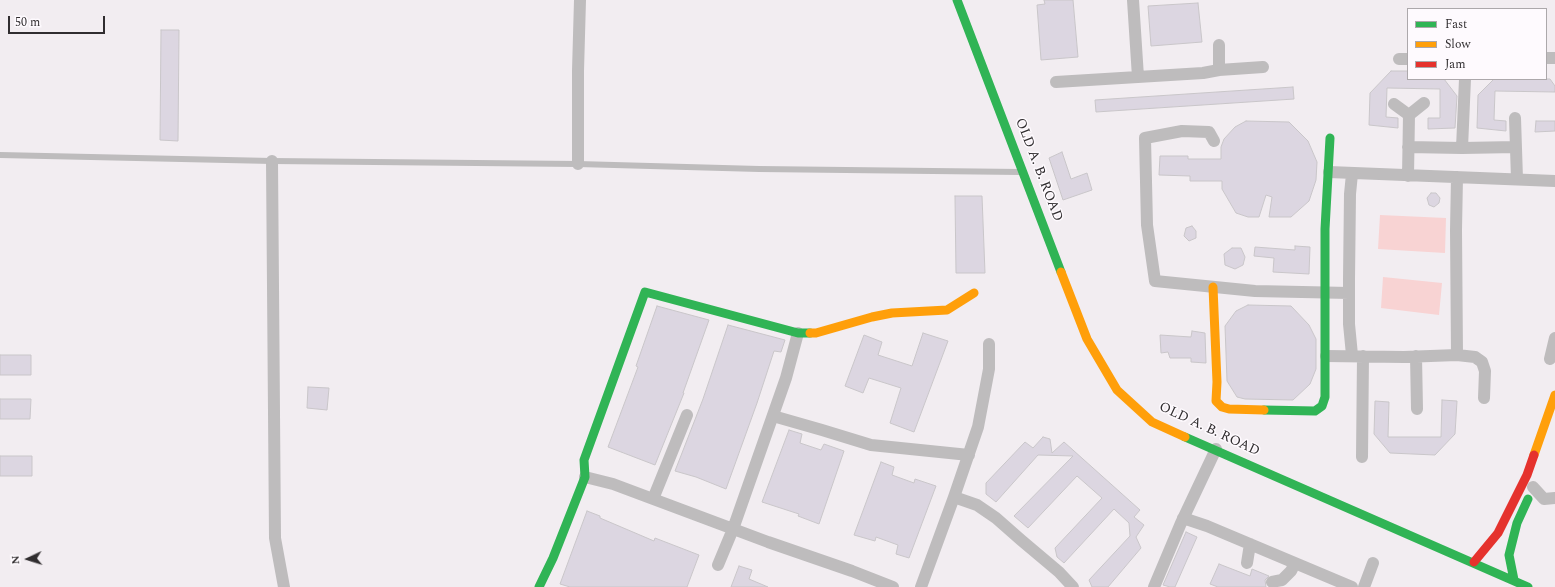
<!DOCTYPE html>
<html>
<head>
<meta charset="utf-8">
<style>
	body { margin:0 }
	#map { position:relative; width:1555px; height:587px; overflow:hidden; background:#f2edf1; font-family:Spectral,serif }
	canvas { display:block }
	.legend { position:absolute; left:1407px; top:8px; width:140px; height:72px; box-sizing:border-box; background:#fefafe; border:1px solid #aca8ab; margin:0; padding:5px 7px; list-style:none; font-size:12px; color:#302d2f }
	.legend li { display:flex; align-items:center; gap:8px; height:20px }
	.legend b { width:20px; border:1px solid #aca8ab }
	.north { position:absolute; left:8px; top:539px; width:40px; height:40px; -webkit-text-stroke:3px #fefafe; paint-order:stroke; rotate:266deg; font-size:11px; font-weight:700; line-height:16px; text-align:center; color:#302d2f }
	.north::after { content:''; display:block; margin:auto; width:14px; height:18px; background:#302d2f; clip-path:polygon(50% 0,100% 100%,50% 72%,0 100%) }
	.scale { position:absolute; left:8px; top:16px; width:97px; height:18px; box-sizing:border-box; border:2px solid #302d2f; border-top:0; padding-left:5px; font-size:12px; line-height:14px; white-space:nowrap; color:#302d2f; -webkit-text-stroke:3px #fefafe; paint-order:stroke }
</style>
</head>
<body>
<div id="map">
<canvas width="1555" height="587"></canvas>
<ul class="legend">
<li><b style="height:5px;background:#30b455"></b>Fast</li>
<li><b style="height:5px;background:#ff9f0a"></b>Slow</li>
<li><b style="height:5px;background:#e5322d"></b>Jam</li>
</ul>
<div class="north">N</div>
<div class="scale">50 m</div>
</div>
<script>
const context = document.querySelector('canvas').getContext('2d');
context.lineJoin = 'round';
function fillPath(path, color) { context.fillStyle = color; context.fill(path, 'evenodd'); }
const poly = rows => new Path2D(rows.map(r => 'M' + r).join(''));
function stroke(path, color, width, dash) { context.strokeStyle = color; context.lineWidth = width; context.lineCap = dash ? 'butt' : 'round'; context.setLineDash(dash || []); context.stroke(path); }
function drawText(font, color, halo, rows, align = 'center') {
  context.font = font + ' Spectral,serif'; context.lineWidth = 3; context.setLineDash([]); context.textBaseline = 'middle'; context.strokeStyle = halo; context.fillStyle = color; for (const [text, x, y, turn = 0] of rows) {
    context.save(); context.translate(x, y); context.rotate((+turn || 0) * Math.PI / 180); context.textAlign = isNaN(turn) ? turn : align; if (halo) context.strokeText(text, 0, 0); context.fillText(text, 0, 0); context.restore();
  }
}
fillPath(poly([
	[1380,215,1446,218,1445,253,1378,249],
	[1383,277,1442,283,1439,315,1381,308]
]), '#f8d3d3');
const building = poly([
	[1044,0,1073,0,1078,57,1041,60,1037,5,1045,4,1044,0],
	[1198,3,1202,42,1151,46,1148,6,1198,3],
	[161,30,179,30,178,141,160,140,161,30],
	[1391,71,1408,71,1408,79,1444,79,1457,96,1455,128,1428,129,1428,118,1440,118,1440,89,1387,88,1386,117,1398,118,1398,128,1369,125,1370,93,1391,71],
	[1494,79,1550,79,1555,86,1555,92,1495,91,1494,120,1506,121,1506,131,1477,128,1478,95,1494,79],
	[1293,87,1294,99,1096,112,1095,100,1293,87],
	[1246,121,1289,122,1308,141,1317,162,1316,180,1309,201,1291,217,1269,217,1272,197,1266,195,1259,217,1248,217,1236,213,1222,189,1222,181,1190,181,1190,176,1159,175,1160,156,1188,156,1188,159,1221,159,1221,147,1224,139,1235,127,1246,121],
	[1536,121,1555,121,1555,131,1535,132,1536,121],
	[1062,152,1071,179,1087,173,1092,190,1063,200,1049,158,1062,152],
	[1431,193,1436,193,1440,198,1439,203,1434,207,1429,205,1427,198,1431,193],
	[955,196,982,196,985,273,956,273,955,196],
	[1192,226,1196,231,1196,238,1189,241,1184,236,1186,228,1192,226],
	[1295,246,1310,247,1309,274,1273,272,1274,258,1254,256,1255,247,1295,250,1295,246],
	[1232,248,1241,248,1245,257,1243,265,1235,269,1225,265,1224,254,1232,248],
	[1248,305,1291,306,1309,325,1316,339,1316,369,1310,384,1293,400,1245,399,1237,397,1227,381,1225,326,1236,311,1248,305],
	[657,306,709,320,683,393,684,393,655,465,608,447,638,367,636,366,657,306],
	[728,325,785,340,781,352,774,351,757,403,726,489,696,477,675,471,703,399,728,325],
	[1192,331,1205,333,1206,363,1191,362,1191,358,1170,358,1168,352,1161,353,1160,335,1191,337,1192,331],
	[923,333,948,341,914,432,890,423,901,388,869,378,863,393,845,386,864,335,882,342,878,355,912,366,923,333],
	[0,355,31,355,31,375,0,375,0,355],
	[308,387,329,388,327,410,307,408,308,387],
	[0,399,31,399,30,419,0,419,0,399],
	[1442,400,1457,401,1455,434,1435,455,1390,453,1374,434,1375,401,1389,402,1388,437,1441,437,1442,400],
	[789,430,802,434,800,443,821,450,824,444,844,451,819,524,798,516,799,514,762,502,789,430],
	[1043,437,1050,439,1052,453,1064,442,1140,510,1134,517,1144,525,1136,537,1141,548,1108,587,1092,587,1089,580,1130,536,1129,523,1114,509,1064,563,1057,557,1055,548,1102,498,1077,476,1028,528,1014,516,1073,456,1038,455,996,502,986,494,986,483,1025,442,1033,448,1043,437],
	[0,456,32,456,32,476,0,476,0,456],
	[881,462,894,467,892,475,914,483,915,479,936,486,909,558,896,554,898,545,876,537,875,541,854,535,881,462],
	[587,511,600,516,600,518,654,541,655,538,699,555,687,587,570,587,560,584,587,511],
	[1186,532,1197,537,1175,587,1170,587,1163,585,1186,532],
	[1219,564,1250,576,1252,569,1269,576,1265,580,1266,587,1218,587,1210,584,1219,564],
	[739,566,752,570,749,579,768,587,731,587,739,566]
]);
fillPath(building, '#dcd6e1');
stroke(building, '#c9c6c9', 1);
stroke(poly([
	[0,155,272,161,578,164,759,169,1020,172]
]), '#bebcbd', 6);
stroke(poly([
	[1133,0,1138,77],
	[1546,58,1555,58],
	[1399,59,1408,59],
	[1219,70,1219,45],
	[1465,79,1462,148,1516,147],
	[1056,82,1203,73,1219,70,1263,67],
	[1394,104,1409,115,1408,176],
	[1409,115,1424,103],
	[1515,118,1517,179],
	[1214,141,1209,132,1182,131,1145,138,1147,225,1155,281,1255,291,1349,293],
	[1408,147,1462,148],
	[272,161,275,538,284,587],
	[578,164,578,71,580,0],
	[1329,172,1555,181],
	[1352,174,1350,194,1349,279,1349,324,1352,355],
	[1457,355,1456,230,1457,177],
	[1326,356,1404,357,1457,355,1475,357,1482,362,1485,371,1484,398],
	[1416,356,1417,409],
	[1550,359,1555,338],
	[773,416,822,430,871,445,969,455],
	[1362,457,1363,356],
	[585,477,613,484,768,542,852,571,893,587],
	[1533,487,1544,499,1555,498],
	[954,497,977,505,996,518,1021,540,1059,572,1073,587],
	[653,499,687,415],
	[1183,518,1207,526,1352,587],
	[1247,563,1250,544],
	[718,565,733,529,786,378,798,333],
	[1272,582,1282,580,1291,571,1295,563],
	[921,587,954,497,978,427,989,369,989,344],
	[1154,587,1181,523,1216,449],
	[1364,587,1373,563]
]), '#bebcbd', 12);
stroke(poly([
	[957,0,1061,272],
	[1264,410,1315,411,1322,406,1325,397,1325,229,1330,138],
	[1185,437,1528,587],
	[1514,580,1509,555,1517,523,1528,499],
	[539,587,553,558,585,477,584,460,645,292,798,333,810,333]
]), '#30b455', 9);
stroke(poly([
	[1061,272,1087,339,1117,390,1152,422,1185,437],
	[1213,287,1217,382,1216,401,1222,407,1229,409,1264,410],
	[810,333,816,333,872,317,892,313,947,310,974,293],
	[1534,455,1555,395]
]), '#ff9f0a', 9);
stroke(poly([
	[1474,562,1498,533,1527,475,1534,455]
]), '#e5322d', 9);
drawText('14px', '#302d2f', '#fefafe', [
	["OLD A. B. ROAD",1038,170,69],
	["OLD A. B. ROAD",1209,430,25]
]);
</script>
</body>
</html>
